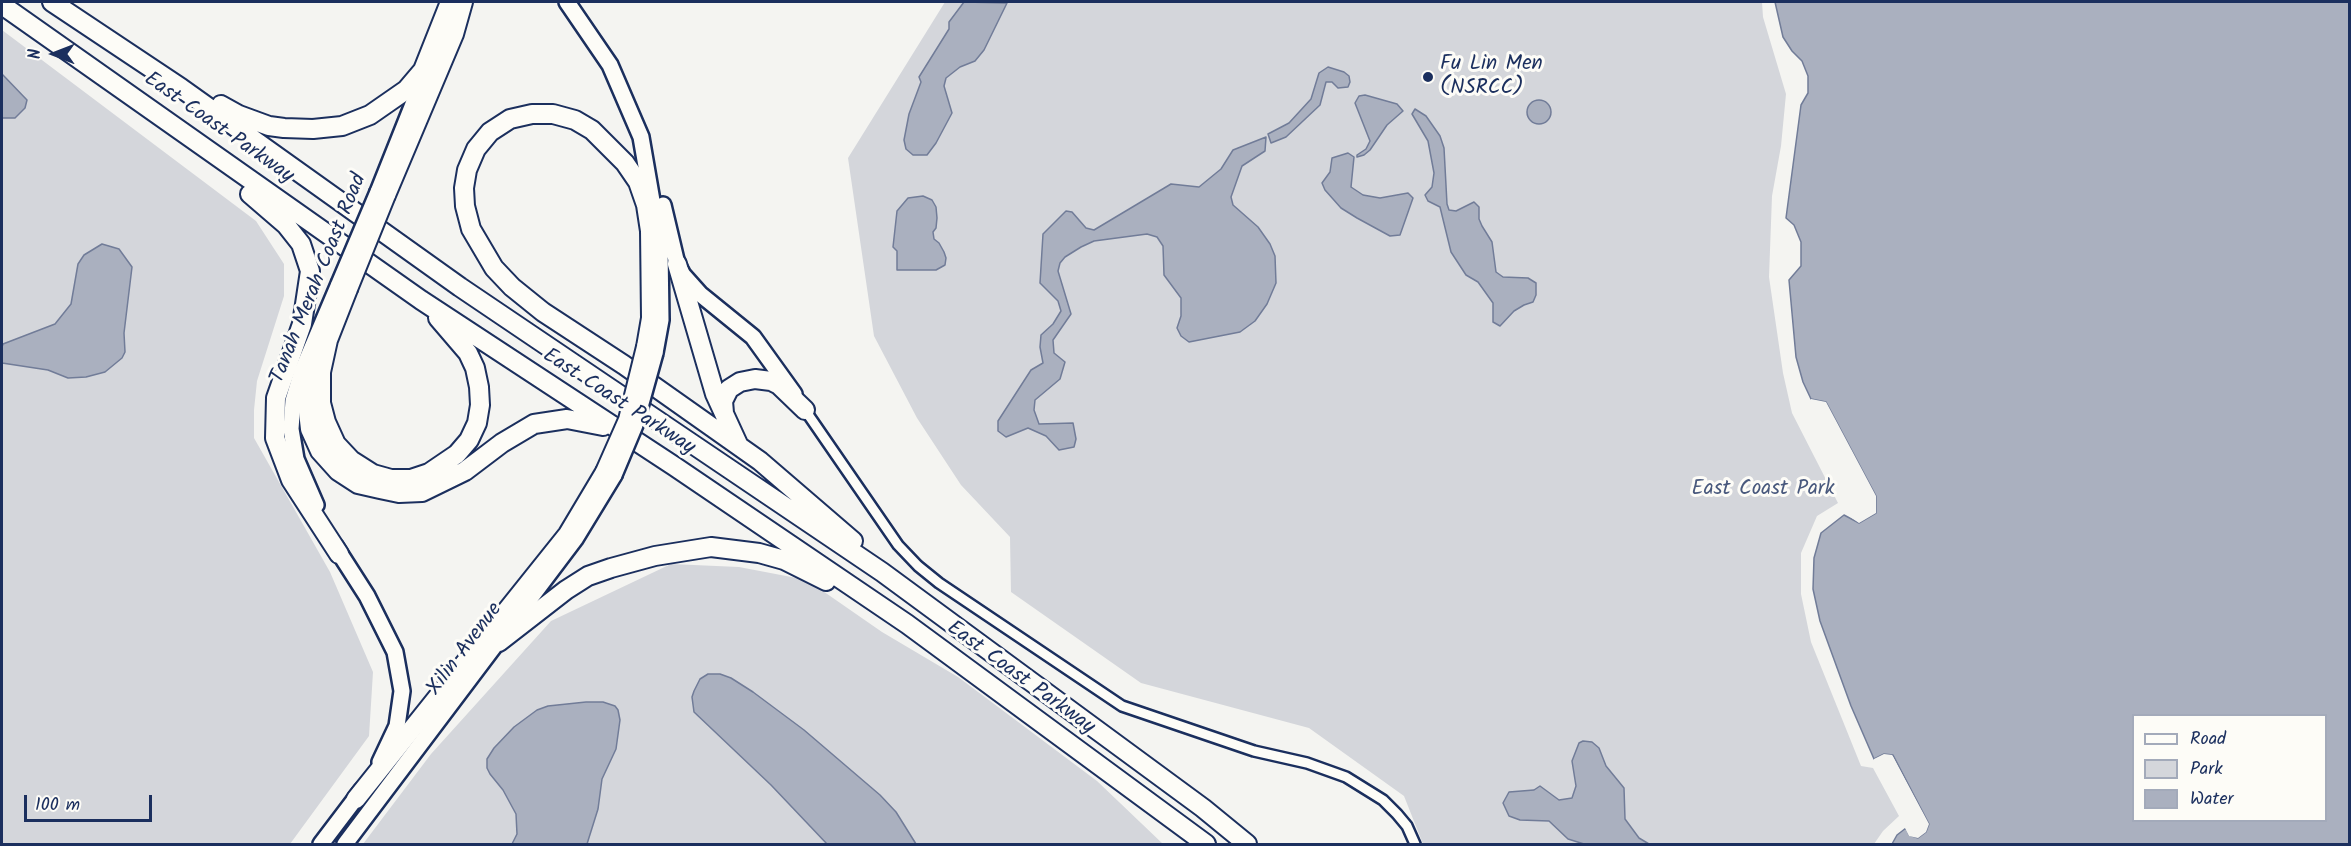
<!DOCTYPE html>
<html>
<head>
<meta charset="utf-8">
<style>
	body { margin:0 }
	#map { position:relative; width:2351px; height:846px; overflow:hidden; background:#f4f4f1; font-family:Kalam,sans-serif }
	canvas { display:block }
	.frame { position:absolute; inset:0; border:3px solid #1b2f5e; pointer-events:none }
	.legend { position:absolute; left:2132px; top:714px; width:195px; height:108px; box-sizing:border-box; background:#fdfcf7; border:2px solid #a3aaba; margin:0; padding:8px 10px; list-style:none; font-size:18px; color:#1b2f5e }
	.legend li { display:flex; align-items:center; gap:12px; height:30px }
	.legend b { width:30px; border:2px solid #a3aaba }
	.north { position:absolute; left:24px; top:24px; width:60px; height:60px; -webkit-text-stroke:4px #fdfcf7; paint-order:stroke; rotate:270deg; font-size:16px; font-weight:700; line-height:24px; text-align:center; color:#1b2f5e }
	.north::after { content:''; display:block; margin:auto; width:21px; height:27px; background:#1b2f5e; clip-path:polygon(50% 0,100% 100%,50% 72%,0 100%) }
	.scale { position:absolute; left:24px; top:795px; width:128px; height:27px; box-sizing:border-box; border:3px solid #1b2f5e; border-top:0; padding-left:8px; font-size:18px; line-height:21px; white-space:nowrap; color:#1b2f5e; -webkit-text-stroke:4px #fdfcf7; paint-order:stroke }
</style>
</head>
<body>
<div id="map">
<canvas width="2351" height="846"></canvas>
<div class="frame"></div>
<ul class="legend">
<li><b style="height:8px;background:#fdfcf7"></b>Road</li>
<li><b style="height:16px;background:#d4d6db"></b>Park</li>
<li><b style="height:16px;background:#aab0bf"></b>Water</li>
</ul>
<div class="north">N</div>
<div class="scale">100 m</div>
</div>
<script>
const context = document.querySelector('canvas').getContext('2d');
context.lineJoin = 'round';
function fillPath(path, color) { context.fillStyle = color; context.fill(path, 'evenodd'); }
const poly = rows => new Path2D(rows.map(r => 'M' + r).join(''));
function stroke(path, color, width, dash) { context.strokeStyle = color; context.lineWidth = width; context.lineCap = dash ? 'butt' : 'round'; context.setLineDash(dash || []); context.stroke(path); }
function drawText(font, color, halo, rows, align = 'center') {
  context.font = font + ' Kalam,sans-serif'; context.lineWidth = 6; context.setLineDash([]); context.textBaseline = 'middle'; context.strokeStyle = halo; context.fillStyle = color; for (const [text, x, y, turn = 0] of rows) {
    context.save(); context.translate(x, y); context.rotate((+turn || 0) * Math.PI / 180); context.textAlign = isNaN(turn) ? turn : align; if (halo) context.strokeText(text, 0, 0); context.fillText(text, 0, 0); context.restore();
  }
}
fillPath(poly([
	[945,2,1762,2,1763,17,1786,94,1781,146,1772,196,1769,277,1783,373,1792,413,1838,503,1817,516,1801,553,1801,594,1811,642,1861,766,1873,768,1899,816,1883,831,1874,844,1423,844,1404,796,1309,728,1141,683,1011,592,1010,537,961,485,917,418,874,336,848,158],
	[2,30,256,221,284,264,284,296,257,381,254,410,254,438,330,572,373,672,369,736,290,844,2,844],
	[671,564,739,567,807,580,882,632,958,677,1097,781,1163,844,363,844,431,754,551,621]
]), '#d4d6db');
const water = poly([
	[964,2,1007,3,984,50,975,61,960,67,946,78,944,86,952,113,936,143,927,155,913,155,906,149,904,140,909,114,921,82,919,77,949,29,949,22,964,2],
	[1775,2,2349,2,2349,844,1892,844,1897,835,1906,828,1909,835,1918,838,1926,832,1929,824,1893,755,1884,754,1874,759,1851,706,1820,621,1813,589,1814,558,1821,533,1844,515,1859,523,1876,513,1876,496,1826,402,1811,399,1803,382,1796,357,1789,280,1801,266,1801,242,1794,225,1786,218,1801,105,1808,93,1808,76,1802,61,1792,51,1783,37,1775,2],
	[2134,716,2326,716,2326,820,2134,820,2134,716],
	[1328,67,1344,72,1349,76,1350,82,1348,87,1338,88,1332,82,1326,82,1320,105,1286,137,1271,143,1268,134,1289,123,1311,99,1319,73,1328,67],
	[2,74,27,100,25,108,15,118,2,118,2,74],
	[1365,95,1397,104,1403,111,1387,125,1370,150,1364,155,1357,157,1357,155,1366,149,1370,141,1355,103,1359,96,1365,95],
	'1527 112a12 12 0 1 1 24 0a12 12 0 1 1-24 0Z',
	[1415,109,1426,116,1440,136,1444,148,1447,204,1449,210,1456,211,1474,202,1479,207,1479,219,1482,226,1492,242,1496,272,1503,277,1528,278,1536,283,1536,295,1533,302,1524,305,1514,311,1500,326,1493,322,1493,303,1478,282,1466,275,1451,252,1440,207,1428,201,1425,195,1432,187,1434,173,1428,141,1412,114,1415,109],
	[1266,137,1265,151,1242,166,1231,197,1233,205,1258,227,1270,244,1275,256,1276,283,1267,304,1255,321,1240,332,1189,342,1181,336,1177,328,1181,316,1181,298,1164,275,1163,246,1157,237,1147,234,1094,241,1081,247,1065,257,1060,263,1058,271,1071,314,1053,340,1054,353,1065,362,1060,379,1035,400,1034,410,1039,424,1073,423,1076,439,1074,447,1059,450,1046,436,1028,428,1006,437,998,431,998,421,1031,370,1043,363,1040,347,1041,335,1053,324,1061,311,1058,301,1040,283,1043,234,1066,211,1072,212,1086,228,1094,230,1171,184,1199,187,1221,169,1233,150,1266,137],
	[1348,153,1354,157,1351,187,1363,195,1380,198,1408,193,1413,198,1400,235,1390,236,1357,218,1341,208,1325,190,1322,183,1330,172,1332,158,1348,153],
	[923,196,932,200,936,207,937,218,936,228,933,232,934,239,939,243,944,252,946,258,945,265,936,270,897,270,897,251,893,247,897,211,908,198,923,196],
	[102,244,119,249,132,267,124,333,125,352,122,358,105,372,86,377,68,378,48,370,2,363,2,347,3,344,55,324,71,304,78,264,84,255,102,244],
	[708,674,720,674,731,678,753,692,804,730,880,795,896,812,916,844,827,844,771,785,694,712,692,697,694,691,700,679,708,674],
	[586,702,603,702,615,706,618,710,620,720,616,749,602,779,598,809,587,844,512,844,517,834,516,814,503,790,490,774,487,768,487,759,494,748,514,727,537,710,548,706,586,702],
	[1583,741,1592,742,1599,748,1606,766,1624,788,1625,819,1639,838,1649,844,1584,844,1568,839,1549,821,1520,820,1509,816,1503,803,1509,792,1534,790,1540,786,1559,800,1572,798,1576,786,1572,761,1579,743,1583,741]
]);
fillPath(water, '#aab0bf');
stroke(water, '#717c98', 1.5);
fillPath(poly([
	[1811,399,1826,402,1876,496,1876,513,1859,523,1843,512,1859,520,1873,511,1873,496,1824,405,1810,402],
	[1884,754,1892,755,1929,824,1926,832,1918,838,1909,836,1904,826,1908,826,1911,833,1917,834,1924,830,1926,824,1891,758,1885,757,1874,762,1874,759]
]), '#f4f4f1');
const minor = poly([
	[805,410,898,545,918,566,939,583,1122,706,1254,751,1307,763,1346,777,1383,800,1397,814,1407,826,1415,844]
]);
const primary = poly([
	[567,2,610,65,641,137,660,247,661,320,655,353],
	[378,192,427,69],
	[663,205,677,264,683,275,700,294,753,337,794,394],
	[316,505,296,459,291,429,293,401,302,371,339,284],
	[335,546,367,596,395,652,402,691,397,726,380,762],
	[321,844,362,790],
	[345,844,575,539,614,475]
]);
const motorway = poly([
	[52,2,181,88,460,287,882,572,1203,808,1247,844],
	[2,5,421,300,674,466,907,624,1206,844],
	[221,105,239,115,269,126,284,128,313,129,342,126,370,115,406,90,423,70,450,2],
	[250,194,286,225,301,244,310,271,302,324,276,398,275,438,291,480,339,554],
	[386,195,454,34,463,2],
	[677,264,715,394,738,444],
	[348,289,328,340,321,372,321,403,326,422,336,444,351,460,373,474,391,479,411,479,429,473,457,454,469,440,477,423,480,405,479,387,475,368,468,353,438,318],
	[646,347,651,318,650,231,646,205,638,182,625,163,592,130,575,120,553,114,532,114,510,119,490,132,476,149,467,170,464,188,465,206,471,229,494,268,512,287,543,312,624,365,760,461,853,541],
	[313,358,307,403,310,429,320,451,338,471,358,484,380,489,399,493,422,492,465,471,502,443,534,424,567,419,603,426],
	[724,413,723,401,729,389,740,382,755,379,771,381,779,385,805,410],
	[499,642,566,590,588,576,611,568,655,556,711,547,759,553,784,560,826,581],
	[356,799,568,534,605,472]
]);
stroke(minor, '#1b2f5e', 14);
stroke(primary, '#1b2f5e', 20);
stroke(motorway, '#1b2f5e', 22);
stroke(minor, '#fdfcf7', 9);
stroke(primary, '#fdfcf7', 15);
stroke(motorway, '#fdfcf7', 18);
const primaryBridge = poly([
	[339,284,378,192],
	[614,475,635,425,655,353]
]);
const motorwayBridge = poly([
	[348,289,386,195],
	[605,472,628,420,646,347]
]);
stroke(primaryBridge, '#1b2f5e', 20, []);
stroke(motorwayBridge, '#1b2f5e', 22, []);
stroke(primaryBridge, '#fdfcf7', 15);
stroke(motorwayBridge, '#fdfcf7', 18);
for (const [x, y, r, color] of [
	[1428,77,6,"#1b2f5e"]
]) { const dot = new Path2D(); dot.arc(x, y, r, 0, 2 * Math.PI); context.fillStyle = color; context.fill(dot); stroke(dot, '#fdfcf7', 2); }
drawText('21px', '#1b2f5e', '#fdfcf7', [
	["Fu Lin Men",1440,65],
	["(NSRCC)",1440,89]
], 'left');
drawText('21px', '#1b2f5e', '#fdfcf7', [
	["East Coast Parkway",218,129,35],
	["Tanah Merah Coast Road",320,279,-68],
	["East Coast Parkway",618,403,33],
	["Xilin Avenue",466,650,-53],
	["East Coast Parkway",1020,679,36]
]);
drawText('21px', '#49597d', '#fdfcf7', [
	["East Coast Park",1763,490]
]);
</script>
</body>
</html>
